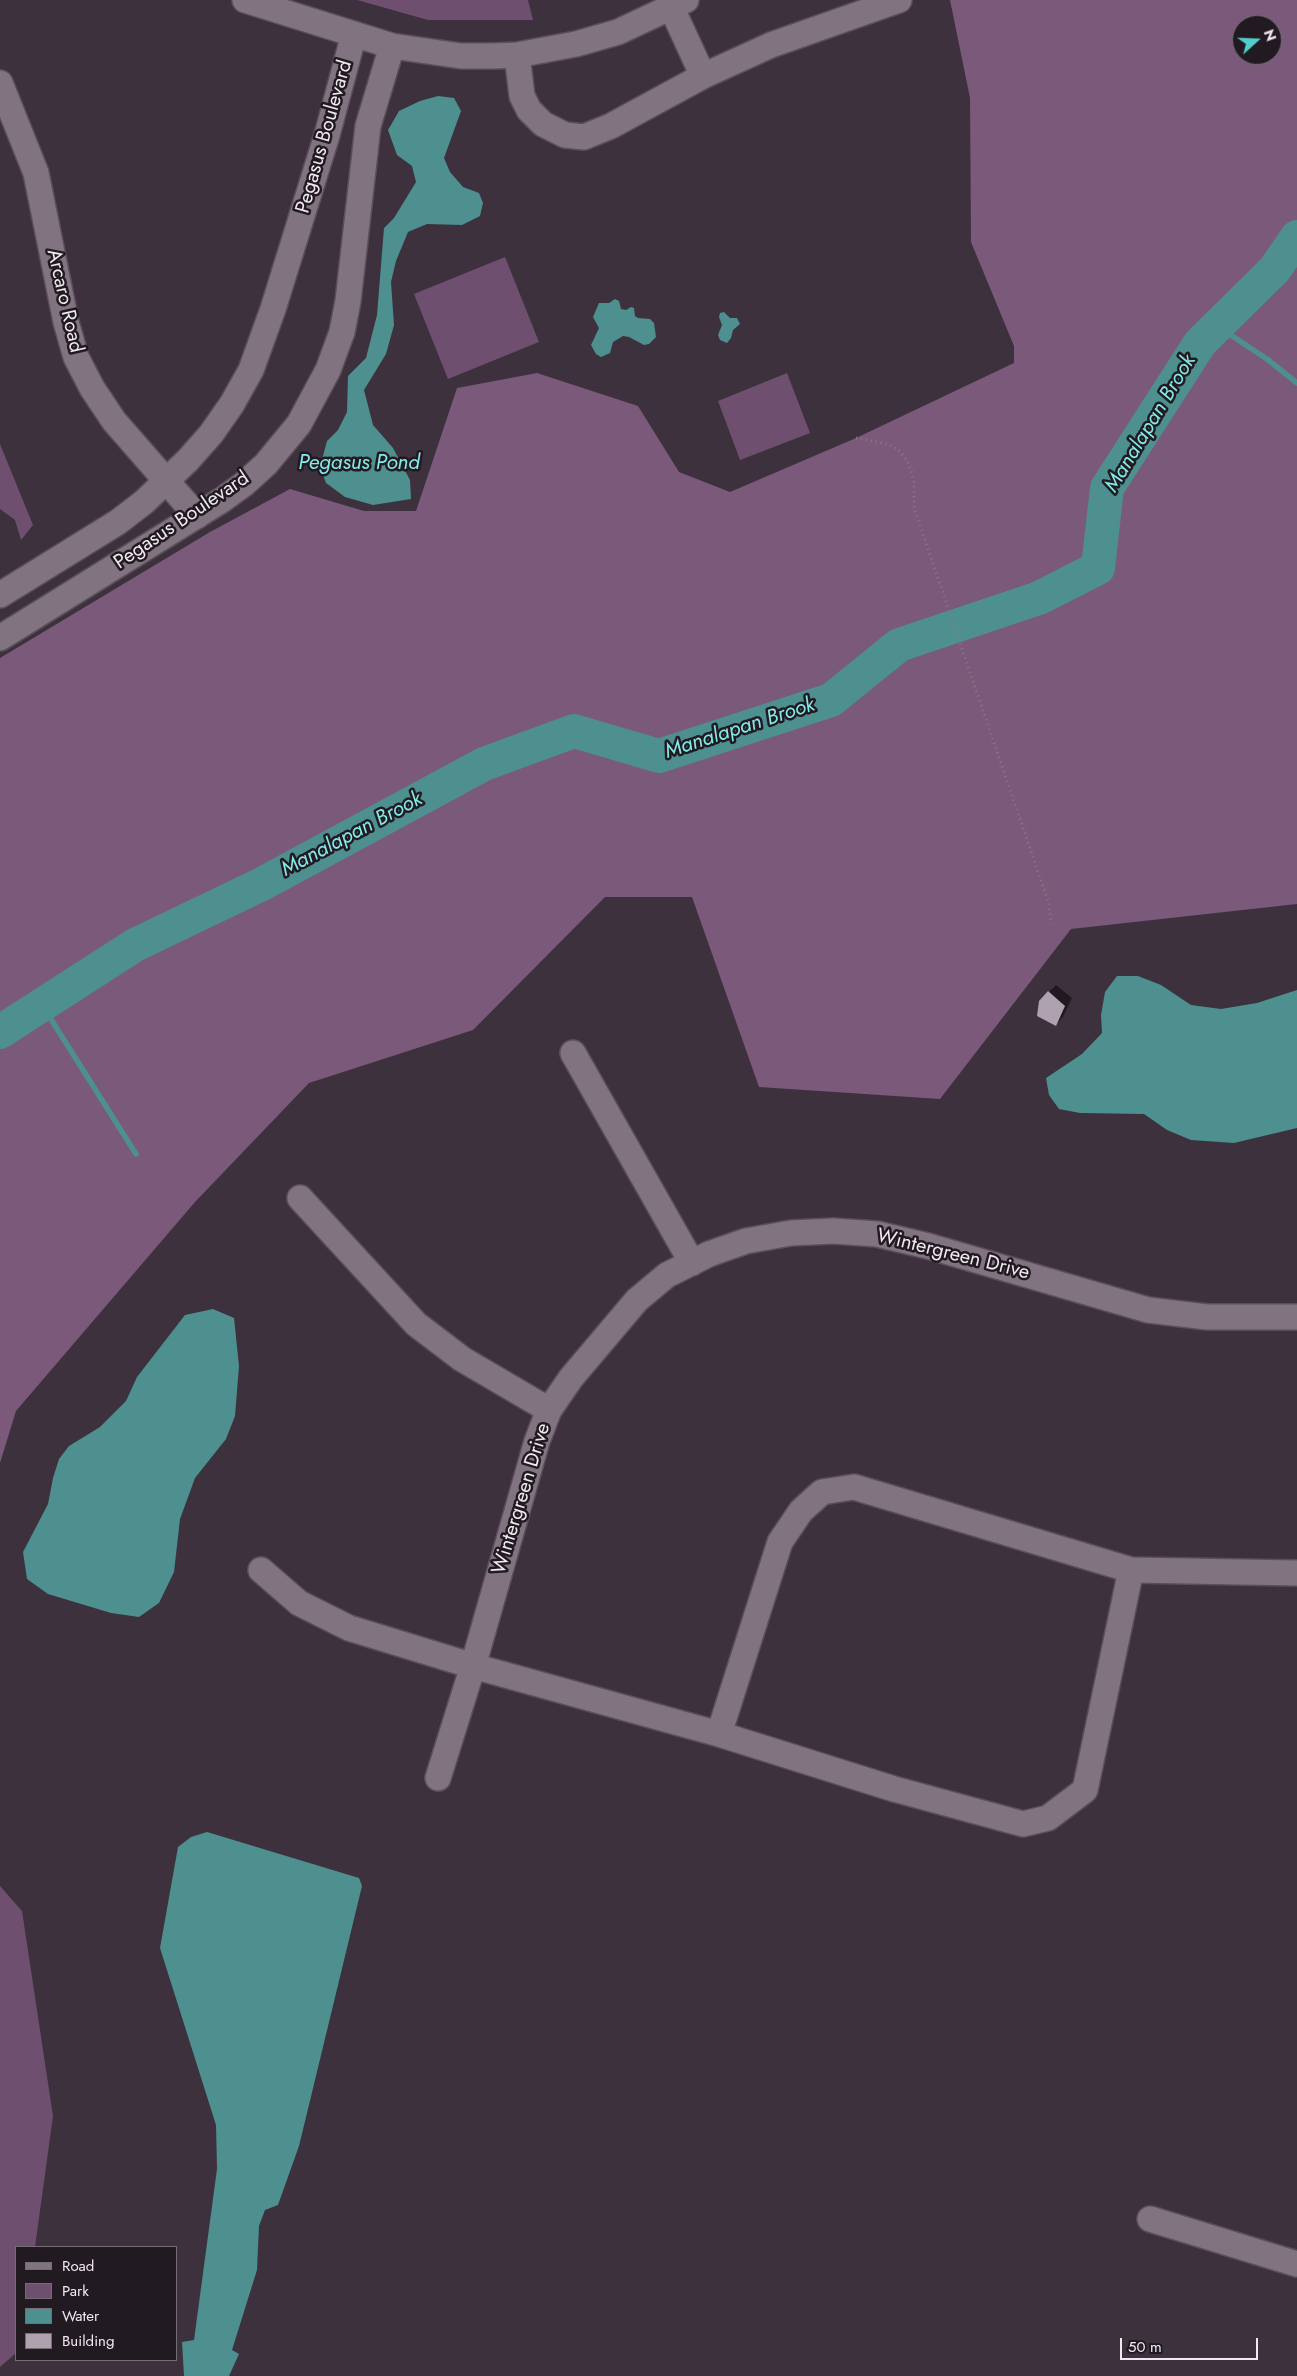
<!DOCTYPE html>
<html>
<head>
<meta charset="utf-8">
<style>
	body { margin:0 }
	#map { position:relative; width:1297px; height:2376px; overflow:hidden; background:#3d313d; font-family:Jost,sans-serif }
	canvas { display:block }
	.legend { position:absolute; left:15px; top:2246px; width:162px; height:115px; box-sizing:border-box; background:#211b21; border:1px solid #746d74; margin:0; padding:6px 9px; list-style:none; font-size:15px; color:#f1e8f0 }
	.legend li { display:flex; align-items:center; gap:10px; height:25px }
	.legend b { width:25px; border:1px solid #746d74 }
	.north { position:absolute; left:1232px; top:15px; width:50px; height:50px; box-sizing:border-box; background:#211b21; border:1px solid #746d74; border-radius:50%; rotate:70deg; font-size:14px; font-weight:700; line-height:20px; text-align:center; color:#f1e8f0 }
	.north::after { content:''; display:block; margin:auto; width:18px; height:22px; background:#52cdcd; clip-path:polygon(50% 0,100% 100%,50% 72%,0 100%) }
	.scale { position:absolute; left:1120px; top:2338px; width:138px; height:22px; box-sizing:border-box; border:2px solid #f1e8f0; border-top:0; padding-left:6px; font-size:15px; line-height:18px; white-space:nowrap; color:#f1e8f0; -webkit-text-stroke:4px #211b21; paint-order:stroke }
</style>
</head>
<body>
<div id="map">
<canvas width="1297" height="2376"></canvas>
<ul class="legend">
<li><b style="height:6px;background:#827381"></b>Road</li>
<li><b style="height:14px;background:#6f4f70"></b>Park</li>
<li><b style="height:14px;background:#4e8f8f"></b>Water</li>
<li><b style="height:14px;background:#b0a1b0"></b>Building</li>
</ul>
<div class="north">N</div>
<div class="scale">50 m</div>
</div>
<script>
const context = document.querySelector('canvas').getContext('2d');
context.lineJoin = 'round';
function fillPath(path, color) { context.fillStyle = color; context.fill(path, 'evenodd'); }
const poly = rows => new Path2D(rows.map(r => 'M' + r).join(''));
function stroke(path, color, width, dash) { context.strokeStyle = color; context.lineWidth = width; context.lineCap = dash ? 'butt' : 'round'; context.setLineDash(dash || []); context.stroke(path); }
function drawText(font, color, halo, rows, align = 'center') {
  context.font = font + ' Jost,sans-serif'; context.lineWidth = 5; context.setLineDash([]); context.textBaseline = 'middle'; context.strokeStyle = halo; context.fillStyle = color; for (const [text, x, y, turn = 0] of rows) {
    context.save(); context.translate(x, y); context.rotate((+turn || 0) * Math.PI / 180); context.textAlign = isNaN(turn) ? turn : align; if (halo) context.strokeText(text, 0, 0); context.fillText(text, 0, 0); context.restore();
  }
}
fillPath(poly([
	[357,0,528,0,533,20,428,20],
	[505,257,539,342,448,379,414,294],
	[787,373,810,433,740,460,718,401],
	[0,444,33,525,21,540,15,520,0,509],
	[0,1886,22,1911,53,2116,35,2247,16,2247,16,2353,0,2367]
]), '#6f4f70');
fillPath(poly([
	[950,0,1297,0,1297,904,1071,929,940,1099,759,1087,692,897,605,897,473,1030,309,1083,195,1202,16,1411,0,1463,0,658,210,532,290,489,364,511,416,511,457,388,537,373,638,406,679,472,730,492,856,438,1014,363,1014,346,971,242,970,98],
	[1242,25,1272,25,1272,55,1242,55]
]), '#7b597b');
fillPath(poly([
	[438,96,454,98,461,111,444,158,450,172,463,187,479,193,483,203,480,216,462,225,427,224,408,232,396,261,391,282,394,325,386,354,364,390,373,425,393,448,410,480,411,499,373,505,345,497,326,483,320,467,327,441,338,430,347,412,348,376,366,358,377,315,384,228,394,218,416,182,412,166,397,155,388,130,399,111,420,101],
	[615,299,619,301,621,309,626,310,631,307,634,308,635,316,638,318,650,319,654,323,656,337,649,344,644,345,629,337,623,336,613,342,610,353,601,357,596,354,591,345,599,328,593,317,599,303,609,303],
	[724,312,730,318,737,318,740,324,733,330,731,338,727,343,720,340,718,335,722,325,719,317,720,313],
	[1117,976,1138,976,1161,985,1191,1005,1221,1009,1257,1003,1297,990,1297,1128,1234,1143,1191,1140,1167,1130,1144,1114,1080,1113,1059,1109,1049,1095,1046,1078,1082,1054,1102,1033,1101,1015,1105,992],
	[213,1309,234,1318,239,1366,235,1416,226,1439,195,1478,180,1519,174,1572,159,1603,139,1617,111,1613,48,1594,27,1579,23,1552,48,1504,53,1478,59,1459,69,1446,100,1427,126,1401,137,1377,185,1315],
	[207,1832,359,1878,362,1886,299,2146,278,2205,265,2210,259,2226,257,2270,232,2350,239,2354,229,2376,184,2376,182,2342,194,2340,217,2169,216,2125,160,1948,178,1847,191,1837]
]), '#4e8f8f');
fillPath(poly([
	[1056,985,1072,998,1063,1017,1056,1024,1049,992]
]), '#0007');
stroke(poly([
	[1217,326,1267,359,1297,383],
	[42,1005,136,1154]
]), '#4e8f8f', 5.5);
stroke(poly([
	[0,1032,135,945,262,884,484,764,574,731,659,756,831,700,899,645,1039,598,1098,568,1107,488,1200,343,1275,269,1297,237]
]), '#4e8f8f', 34);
fillPath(poly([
	[1048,991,1065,1006,1056,1026,1037,1016,1039,1001]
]), '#b0a1b0');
const minor = poly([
	[245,0,392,46,461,56,493,56,517,55,576,44,618,32,686,0],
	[668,0,703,76],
	[517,55,522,96,529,110,543,124,565,135,584,137,611,126,703,76,771,45,899,0],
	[0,83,36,173,66,322,76,357,92,388,114,421,197,516],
	[0,595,118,522,144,502,188,460,211,434,232,404,251,370,273,309,327,135,354,34],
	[0,638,222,500,244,484,266,464,299,424,328,370,342,332,348,301,368,126,392,46],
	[573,1053,692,1263],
	[300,1198,416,1324,462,1359,549,1410],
	[261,1570,299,1603,349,1628,473,1666,719,1734,894,1789,1023,1824,1048,1818,1085,1790,1131,1570,854,1487,822,1492,801,1511,780,1542,719,1734],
	[1131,1570,1297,1573],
	[438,1778,473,1666,537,1441,549,1410,571,1378,637,1300,667,1275,709,1254,746,1241,791,1233,833,1231,877,1234,928,1246,1148,1310,1207,1317,1297,1317],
	[1150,2219,1297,2264]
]);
stroke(minor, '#594e59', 28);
stroke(poly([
	[856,438,887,444,900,451,909,464,914,481,914,508,1049,904,1051,924]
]), '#867b85', 3, [1, 4]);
stroke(minor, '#827381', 25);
drawText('20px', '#f1e8f0', '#211b21', [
	["Pegasus Boulevard",325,137,-74],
	["Arcaro Road",64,301,77],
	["Pegasus Boulevard",182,521,-34],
	["Wintergreen Drive",953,1255,14],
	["Wintergreen Drive",522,1499,-73]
]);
drawText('italic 21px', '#83ebea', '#211b21', [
	["Manalapan Brook",1151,424,-59],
	["Pegasus Pond",359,464],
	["Manalapan Brook",740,729,-18],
	["Manalapan Brook",352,835,-28]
]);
</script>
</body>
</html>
